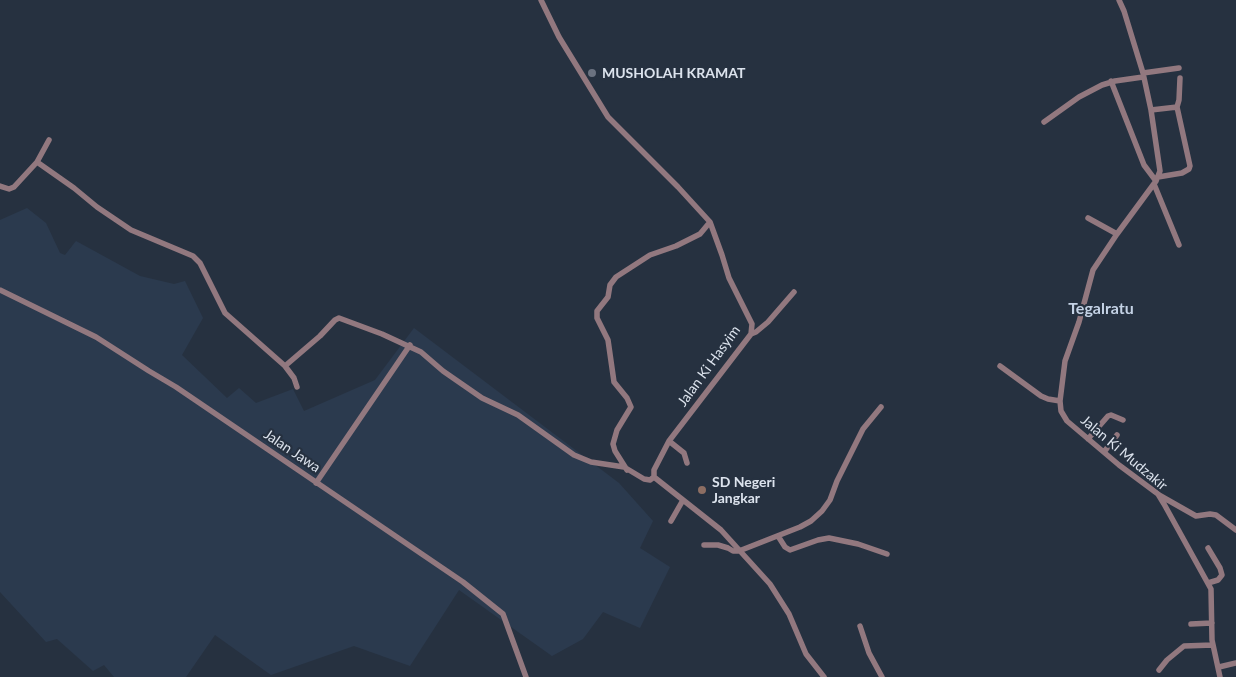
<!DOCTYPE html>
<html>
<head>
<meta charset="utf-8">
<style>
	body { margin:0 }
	canvas { display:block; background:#263140 }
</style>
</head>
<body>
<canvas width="1236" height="677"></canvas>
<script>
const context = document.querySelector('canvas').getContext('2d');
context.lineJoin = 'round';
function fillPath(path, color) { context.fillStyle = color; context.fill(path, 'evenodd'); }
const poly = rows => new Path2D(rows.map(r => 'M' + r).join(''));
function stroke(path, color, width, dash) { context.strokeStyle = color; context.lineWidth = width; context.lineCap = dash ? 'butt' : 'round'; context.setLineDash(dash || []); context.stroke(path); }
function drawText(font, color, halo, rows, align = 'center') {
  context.font = font + ' Lato,sans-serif'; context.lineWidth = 4.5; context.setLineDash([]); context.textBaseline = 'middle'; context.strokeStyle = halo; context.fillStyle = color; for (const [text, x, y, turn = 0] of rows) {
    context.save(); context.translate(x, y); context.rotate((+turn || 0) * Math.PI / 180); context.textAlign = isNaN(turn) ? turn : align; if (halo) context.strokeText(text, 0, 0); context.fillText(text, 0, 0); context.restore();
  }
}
fillPath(poly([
	[27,208,46,223,60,253,65,255,76,241,140,276,174,284,185,281,203,318,182,355,227,398,239,388,256,403,293,389,304,411,375,380,414,328,619,483,653,521,640,548,670,567,640,628,603,612,583,639,552,656,459,590,410,666,354,646,271,675,215,635,186,677,114,677,104,665,93,671,57,639,46,642,0,592,0,220]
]), '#2b3a4e');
stroke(poly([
	[541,0,559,37,608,117,678,187,710,222,722,255,729,278,752,324,751,334,669,441,654,470,654,477,721,530,770,584,789,614,806,654,824,677],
	[1119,0,1124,11,1143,73,1151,110,1160,171,1156,181,1117,234,1093,270,1079,322,1065,361,1060,401,1061,411,1067,421,1119,465,1158,494,1164,504,1211,589,1212,640,1220,677],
	[1143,73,1179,68],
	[1111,81,1144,165,1156,181],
	[1151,110,1177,107,1179,100,1180,78],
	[1044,122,1079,97,1102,85,1115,81,1143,77],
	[37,162,49,140],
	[1158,177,1182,173,1189,169,1190,166,1177,107],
	[1154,184,1179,245],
	[0,186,9,189,14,187,37,162,74,188,97,207,131,230,193,256,200,263,225,313,285,366,294,378,297,387],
	[1088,218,1117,234],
	[0,290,96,337,149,371,176,387,463,582,503,614,526,677],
	[751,334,756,332,768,322,794,292],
	[285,366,320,336,335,320,339,318,382,334,421,352,443,371,482,398,518,415,574,455,591,462,624,467,644,479,650,480,654,477],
	[1000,366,1041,396,1048,399,1060,401],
	[1088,439,1108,416,1111,415,1123,420],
	[669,441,684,453,687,463],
	[1104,452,1117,435],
	[627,470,615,451,613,444,617,430,631,407,627,398,614,382,608,340,597,318,597,311,608,297,610,285,616,277,650,255,676,246,700,234,710,222],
	[316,483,410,345],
	[1159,495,1196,516,1210,514,1216,515,1236,530],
	[671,521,683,500],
	[778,536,785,547,790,550,818,540,829,538,858,544,887,554],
	[704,545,718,545,728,548,733,551,739,551,800,527,811,521,822,511,830,500,837,481,863,429,881,407],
	[1208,548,1220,568,1222,575,1218,580,1208,583],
	[1191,624,1212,623],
	[860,626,869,653,882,677],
	[1219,667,1236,663],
	[1159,670,1167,660,1184,646,1213,645]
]), '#92787f', 5.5);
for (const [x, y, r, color] of [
	[592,73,5,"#6b7280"],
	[702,490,5,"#8d6e63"]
]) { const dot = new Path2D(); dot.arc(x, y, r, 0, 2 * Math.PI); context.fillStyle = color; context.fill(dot); stroke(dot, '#263140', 2); }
drawText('bold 14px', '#dce3ed', '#263140', [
	["MUSHOLAH KRAMAT",602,73],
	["SD Negeri",712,482],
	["Jangkar",712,498]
], 'left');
drawText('14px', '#dce3ed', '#263140', [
	["Jalan Ki Hasyim",709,366,-54],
	["Jalan Jawa",292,451,34],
	["Jalan Ki Mudzakir",1124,453,40]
]);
drawText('bold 16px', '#c4d2e5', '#263140', [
	["Tegalratu",1101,309]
]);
</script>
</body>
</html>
